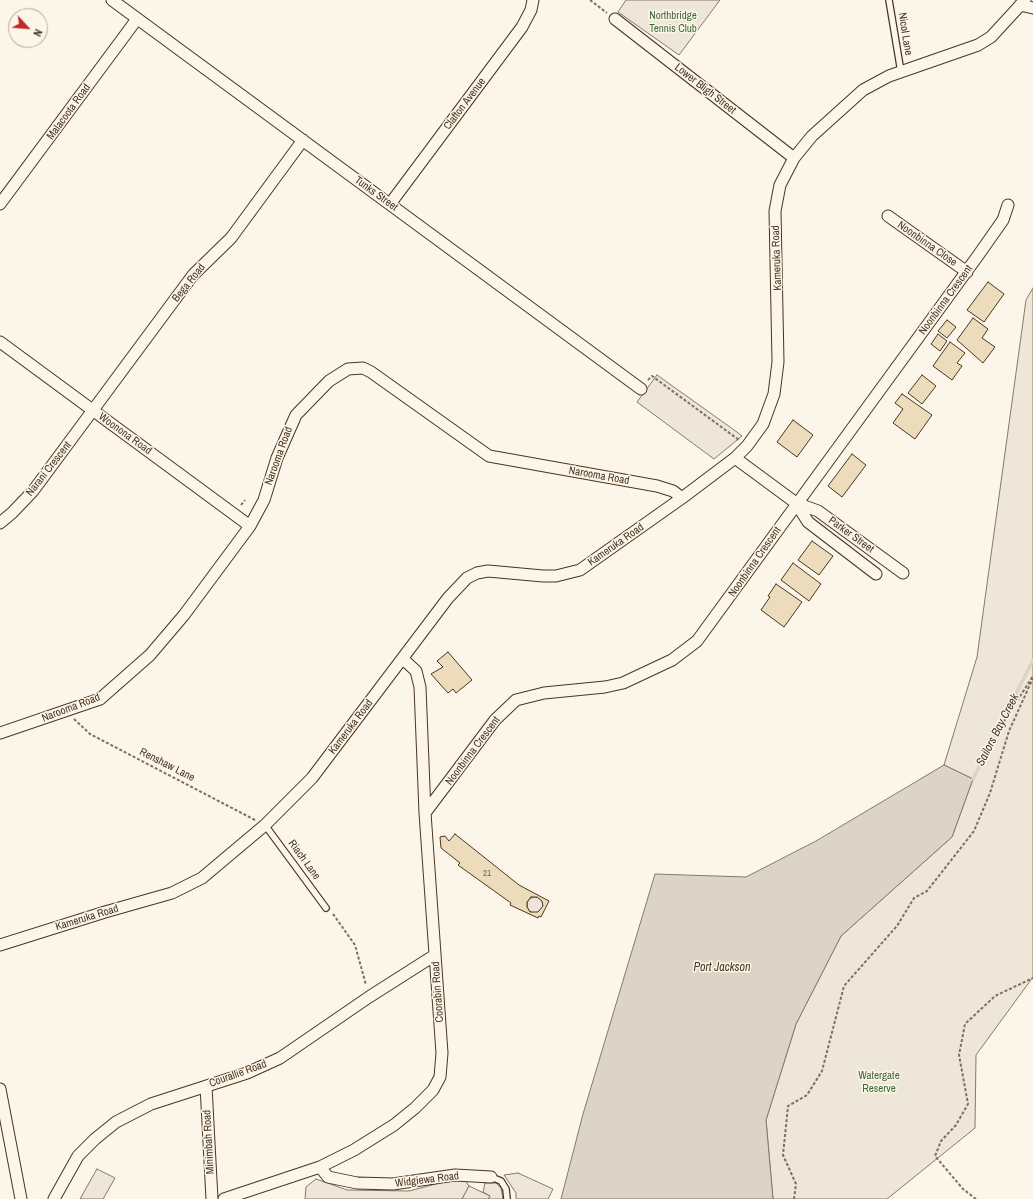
<!DOCTYPE html>
<html>
<head>
<meta charset="utf-8">
<style>
	body { margin:0 }
	#map { position:relative; width:1033px; height:1199px; overflow:hidden; background:#fbf6e9; font-family:"Archivo Narrow",sans-serif }
	canvas { display:block }
	.north { position:absolute; left:8px; top:8px; width:40px; height:40px; box-sizing:border-box; background:#fbf6e9; border:1px solid #b4a999; border-radius:50%; rotate:116deg; font-size:11px; font-weight:700; line-height:16px; text-align:center; color:#4a3520 }
	.north::after { content:''; display:block; margin:auto; width:14px; height:18px; background:#c62828; clip-path:polygon(50% 0,100% 100%,50% 72%,0 100%) }
</style>
</head>
<body>
<div id="map">
<canvas width="1033" height="1199"></canvas>
<div class="north">N</div>
</div>
<script>
const context = document.querySelector('canvas').getContext('2d');
context.lineJoin = 'round';
function fillPath(path, color) { context.fillStyle = color; context.fill(path, 'evenodd'); }
const poly = rows => new Path2D(rows.map(r => 'M' + r).join(''));
function stroke(path, color, width, dash) { context.strokeStyle = color; context.lineWidth = width; context.lineCap = dash ? 'butt' : 'round'; context.setLineDash(dash || []); context.stroke(path); }
function drawText(font, color, halo, rows, align = 'center') {
  context.font = font + ' "Archivo Narrow",sans-serif'; context.lineWidth = 3; context.setLineDash([]); context.textBaseline = 'middle'; context.strokeStyle = halo; context.fillStyle = color; for (const [text, x, y, turn = 0] of rows) {
    context.save(); context.translate(x, y); context.rotate((+turn || 0) * Math.PI / 180); context.textAlign = isNaN(turn) ? turn : align; if (halo) context.strokeText(text, 0, 0); context.fillText(text, 0, 0); context.restore();
  }
}
const green = poly([
	[626,0,720,0,679,55,618,12,626,0],
	[1033,288,1033,977,976,1055,975,1128,887,1199,773,1199,766,1120,796,1024,841,936,952,837,973,779,944,765,977,657,1026,300,1033,288],
	[657,375,737,432,742,436,714,459,637,402,657,375],
	'527 905a8 8 0 1 1 16 0a8 8 0 1 1-16 0Z',
	[97,1169,115,1178,103,1199,80,1199,97,1169],
	[518,1173,553,1189,548,1199,516,1199,516,1193,504,1175,518,1173],
	[316,1179,347,1190,409,1191,451,1180,465,1180,469,1186,462,1199,305,1199,306,1187,316,1179],
	[485,1183,496,1183,501,1188,503,1199,488,1199,490,1196,483,1192,485,1183]
]);
fillPath(green, '#ede6d9');
stroke(green, '#887966', 1);
const parking = poly([
	[469,1186,490,1196,488,1199,462,1199,469,1186]
]);
fillPath(parking, '#ede7d9');
stroke(parking, '#887966', 1);
const water = poly([
	[944,765,973,779,952,837,841,936,796,1024,766,1120,773,1199,561,1199,583,1114,655,874,746,877,816,841,944,765]
]);
fillPath(water, '#dcd4c6');
stroke(water, '#887966', 1);
stroke(poly([
	[973,779,1033,660]
]), '#dcd4c6', 3.5);
const building = poly([
	[988,282,1004,294,984,322,967,310,988,282],
	[973,318,988,329,982,338,995,347,983,363,957,340,973,318],
	[947,320,956,327,947,338,938,331,947,320],
	[938,334,947,341,940,351,931,344,938,334],
	[950,342,965,353,957,363,962,366,952,380,933,366,950,342],
	[922,375,936,386,922,404,908,393,922,375],
	[902,394,932,415,915,439,893,423,903,409,895,403,902,394],
	[793,420,813,435,797,457,777,442,793,420],
	[852,454,866,465,842,497,828,486,852,454],
	[812,541,833,556,819,575,798,560,812,541],
	[793,563,821,584,809,601,781,580,793,563],
	[776,584,802,602,784,627,761,610,770,597,768,596,776,584],
	[448,652,472,680,456,693,453,689,448,693,431,674,443,667,437,661,448,652],
	[455,834,519,885,549,901,541,917,539,916,538,918,510,905,511,903,458,865,460,863,441,848,440,837,445,836,449,841,455,834],
	[531,897,537,897,542,901,543,906,538,912,530,912,527,907,527,902,531,897]
]);
fillPath(building, '#ecdcbc');
stroke(building, '#4a3520', 1);
const service = poly([
	[889,0,901,72],
	[265,825,326,908],
	[491,1177,501,1181,506,1189,507,1199]
]);
const minor = poly([
	[112,0,641,389],
	[1020,5,1033,8],
	[615,19,794,158],
	[0,204,137,19],
	[390,204,522,27,531,10,533,0],
	[888,216,967,272],
	[0,342,250,526],
	[735,458,796,503,818,511,903,573],
	[796,503,808,522,876,574],
	[0,523,12,513,33,491,193,275,231,238,303,140],
	[0,733,100,699,150,655,184,615,250,526,264,500,277,458,296,415,329,381,348,369,363,368,371,372,489,456,657,486,673,491,682,498],
	[425,813,495,720,516,700,544,693,605,687,623,683,672,660,697,641,977,257,1003,220,1008,205],
	[0,945,105,912,172,893,202,878,265,825,312,778,448,598,467,578,477,573,488,571,543,576,556,576,580,570,682,498,735,458,747,446,763,424,774,394,778,362,775,211,780,185,794,158,812,136,863,90,889,76,978,45,991,37,1025,0],
	[206,1086,212,1199],
	[0,1089,21,1199],
	[320,1167,328,1177,357,1183,393,1184,455,1175,491,1177],
	[54,1199,78,1156,95,1139,116,1122,151,1104,247,1073,280,1058,369,997,435,955],
	[224,1199,320,1167,354,1150,394,1125,415,1108,433,1090,440,1077,442,1053,425,813,420,687,416,671,403,659]
]);
stroke(service, '#4a3520', 8);
stroke(minor, '#4a3520', 13);
stroke(poly([
	[590,0,607,13],
	[648,380,652,376,739,440],
	[241,505,245,500],
	[74,719,90,734,255,820],
	[1001,726,1033,676],
	[333,914,355,945,366,985],
	[794,1199,796,1184,783,1155,788,1106,807,1095,822,1071,844,986,897,926,914,898,927,891,974,831,990,793,1009,731,1033,678],
	[976,1199,963,1189,935,1156,941,1141,956,1125,968,1104,959,1055,965,1024,995,996,1033,978]
]), '#7f6f5c', 2, [3, 2]);
stroke(service, '#fbf6e9', 5.5);
stroke(minor, '#fbf6e9', 11);
drawText('9px', '#725f47', null, [
	["21",487,874]
]);
drawText('11px', '#436837', '#fbf6e9', [
	["Northbridge",673,16],
	["Tennis Club",673,29],
	["Watergate",879,1076],
	["Reserve",879,1089]
]);
drawText('11px', '#4a3520', '#fbf6e9', [
	["Nicol Lane",905,34,81],
	["Lower Bligh Street",705,89,38],
	["Clafton Avenue",465,104,-53],
	["Malacoota Road",69,112,-54],
	["Tunks Street",376,194,36],
	["Noonbinna Close",927,244,35],
	["Kameruka Road",777,258,-92],
	["Bega Road",189,283,-51],
	["Noonbinna Crescent",946,300,-54],
	["Woonona Road",125,434,36],
	["Narooma Road",279,456,-70],
	["Narani Crescent",49,469,-52],
	["Narooma Road",599,476,10],
	["Parker Street",851,535,36],
	["Kameruka Road",616,545,-35],
	["Noonbinna Crescent",755,562,-55],
	["Narooma Road",71,708,-21],
	["Kameruka Road",351,727,-53],
	["Noonbinna Crescent",473,751,-53],
	["Renshaw Lane",167,765,27],
	["Riach Lane",304,860,54],
	["Kameruka Road",87,918,-17],
	["Coorabin Road",438,992,-94],
	["Courallie Road",238,1074,-20],
	["Minimbah Road",209,1142,-93],
	["Widgiewa Road",427,1180,-7]
]);
drawText('italic 12px', '#4a3520', '#fbf6e9', [
	["Sailors Bay Creek",998,730,-63],
	["Port Jackson",722,968]
]);
</script>
</body>
</html>
